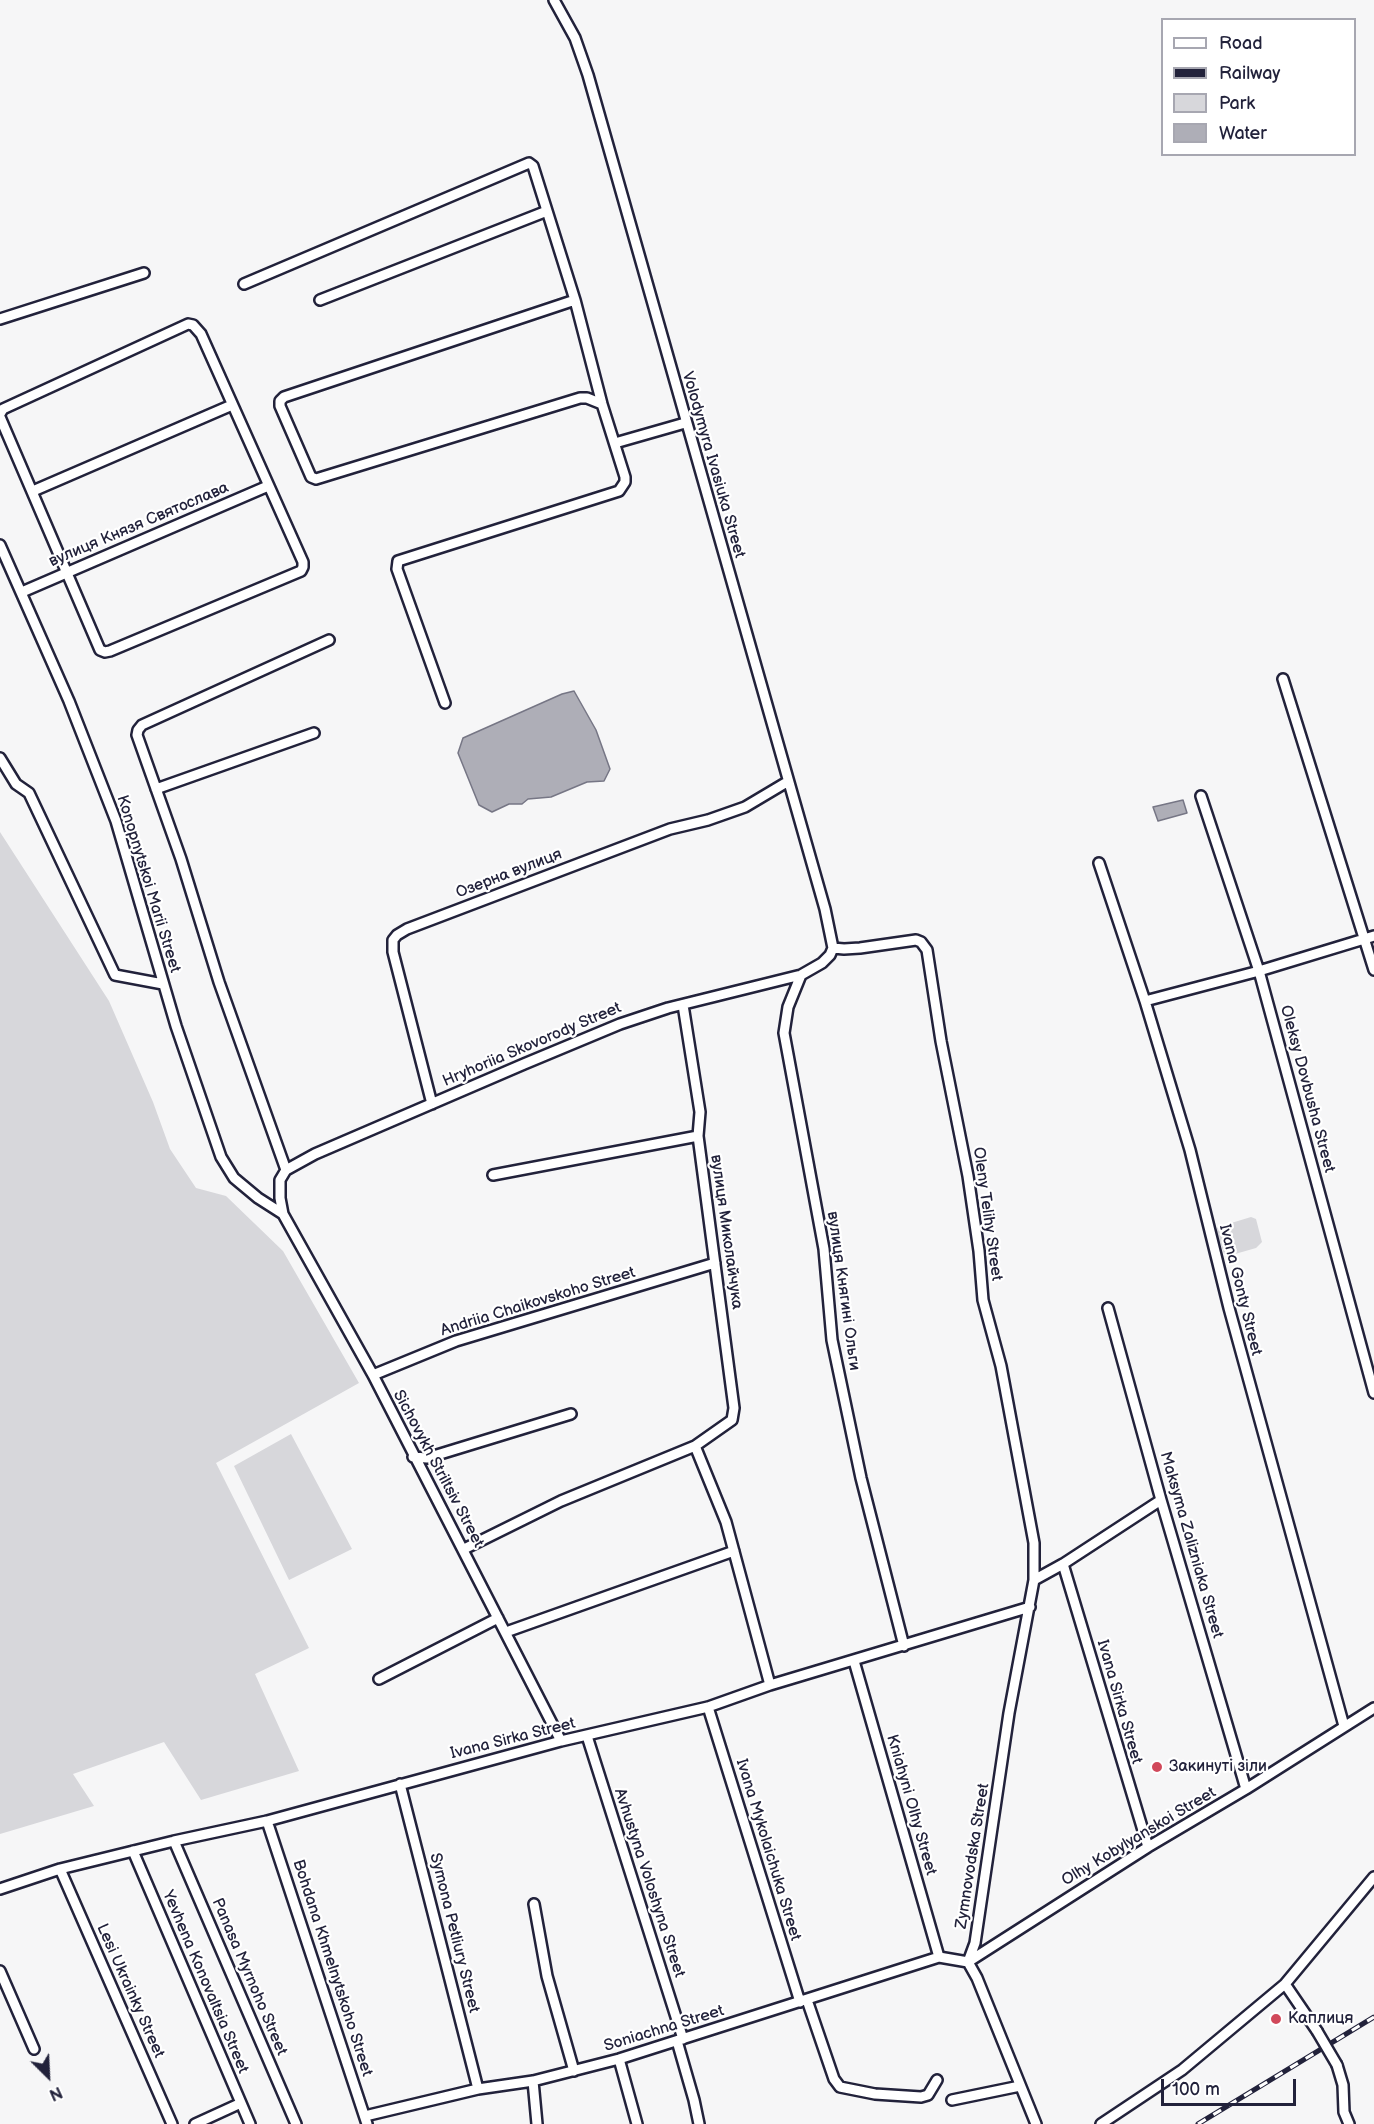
<!DOCTYPE html>
<html>
<head>
<meta charset="utf-8">
<style>
	body { margin:0 }
	#map { position:relative; width:1374px; height:2124px; overflow:hidden; background:#f6f6f7; font-family:"Balsamiq Sans",sans-serif }
	canvas { display:block }
	.legend { position:absolute; left:1161px; top:18px; width:195px; height:138px; box-sizing:border-box; background:#fff; border:2px solid #a7a7b1; margin:0; padding:8px 10px; list-style:none; font-size:18px; color:#22223b }
	.legend li { display:flex; align-items:center; gap:12px; height:30px }
	.legend b { width:30px; border:2px solid #a7a7b1 }
	.north { position:absolute; left:18px; top:2046px; width:60px; height:60px; -webkit-text-stroke:4px #fff; paint-order:stroke; rotate:156deg; font-size:16px; font-weight:700; line-height:24px; text-align:center; color:#22223b }
	.north::after { content:''; display:block; margin:auto; width:21px; height:27px; background:#22223b; clip-path:polygon(50% 0,100% 100%,50% 72%,0 100%) }
	.scale { position:absolute; left:1161px; top:2079px; width:135px; height:27px; box-sizing:border-box; border:3px solid #22223b; border-top:0; padding-left:8px; font-size:18px; line-height:21px; white-space:nowrap; color:#22223b; -webkit-text-stroke:4px #fff; paint-order:stroke }
</style>
</head>
<body>
<div id="map">
<canvas width="1374" height="2124"></canvas>
<ul class="legend">
<li><b style="height:8px;background:#fff"></b>Road</li>
<li><b style="height:8px;background:#22223b"></b>Railway</li>
<li><b style="height:16px;background:#d7d7db"></b>Park</li>
<li><b style="height:16px;background:#aeaeb7"></b>Water</li>
</ul>
<div class="north">N</div>
<div class="scale">100 m</div>
</div>
<script>
const context = document.querySelector('canvas').getContext('2d');
context.lineJoin = 'round';
function fillPath(path, color) { context.fillStyle = color; context.fill(path, 'evenodd'); }
const poly = rows => new Path2D(rows.map(r => 'M' + r).join(''));
function stroke(path, color, width, dash) { context.strokeStyle = color; context.lineWidth = width; context.lineCap = dash ? 'butt' : 'round'; context.setLineDash(dash || []); context.stroke(path); }
function drawText(font, color, halo, rows, align = 'center') {
  context.font = font + ' "Balsamiq Sans",sans-serif'; context.lineWidth = 4.5; context.setLineDash([]); context.textBaseline = 'middle'; context.strokeStyle = halo; context.fillStyle = color; for (const [text, x, y, turn = 0] of rows) {
    context.save(); context.translate(x, y); context.rotate((+turn || 0) * Math.PI / 180); context.textAlign = isNaN(turn) ? turn : align; if (halo) context.strokeText(text, 0, 0); context.fillText(text, 0, 0); context.restore();
  }
}
fillPath(poly([
	[0,832,109,1001,153,1102,170,1149,196,1188,226,1196,283,1251,359,1383,216,1463,309,1648,255,1674,299,1771,201,1800,164,1742,73,1774,94,1806,0,1834],
	[1251,1217,1256,1219,1262,1242,1256,1248,1228,1256,1224,1254,1216,1230,1218,1227],
	[291,1434,352,1549,289,1580,234,1466]
]), '#d7d7db');
const water = poly([
	[574,691,596,730,610,769,604,781,587,782,551,797,528,799,522,804,509,804,492,812,479,805,458,753,463,738,562,694,574,691],
	[1183,800,1187,813,1158,821,1153,807,1183,800]
]);
fillPath(water, '#aeaeb7');
stroke(water, '#767685', 1.5);
const minor = poly([
	[554,0,575,38,588,75,825,909,833,948],
	[244,284,529,163,533,166,575,300],
	[320,300,547,211],
	[0,319,144,273],
	[0,414,3,409,188,324,193,325,201,334,303,562,303,567,301,571,110,651,105,652,100,650,0,417],
	[615,443,685,423],
	[33,491,232,405],
	[0,545,69,701,116,821,176,1026,221,1157,234,1178,258,1198,283,1214],
	[22,592,268,486],
	[1283,679,1374,970],
	[445,703,397,569,398,561,619,491,625,482,625,477,602,404,575,300,284,397,280,401,280,406,311,477,316,479,580,398,587,398,602,404],
	[0,758,16,784,29,793,115,975,163,984],
	[156,789,314,733],
	[1201,796,1259,971,1374,1393],
	[1099,863,1145,1001,1190,1150,1229,1308,1344,1726],
	[833,948,844,949,860,948,916,940,921,942,927,950,941,1041,968,1176,979,1251,983,1300,1001,1366,1034,1543,1034,1580,1009,1713,975,1943,968,1962,977,1978,1036,2124],
	[801,975,788,1007,784,1033,824,1249,832,1340,861,1478,904,1646],
	[1145,1001,1259,971,1374,936],
	[432,1104,393,952,393,940,397,935,407,929,670,829,708,820,745,807,787,782],
	[286,1170,219,982,181,859,137,735,138,730,142,725,329,640],
	[493,1175,698,1136],
	[1108,1308,1161,1500,1246,1789],
	[373,1375,456,1341,715,1263],
	[695,1446,726,1522,770,1685],
	[413,1457,427,1458,571,1414],
	[464,1549,561,1501,695,1446,732,1420,734,1408,698,1136,700,1112,683,1005],
	[1063,1564,1148,1847],
	[1034,1580,1063,1564,1161,1500],
	[506,1632,734,1551],
	[854,1661,939,1957],
	[379,1679,498,1618],
	[708,1707,800,2002],
	[587,1736,683,2039],
	[561,1741,373,1375,283,1214,280,1198,280,1180,286,1170,315,1154,524,1064,620,1024,668,1008,801,975,822,963,830,955,833,948],
	[400,1784,478,2089],
	[267,1821,367,2124],
	[174,1841,296,2124],
	[133,1851,250,2124],
	[60,1869,172,2124],
	[0,1889,60,1869,174,1841,267,1821,561,1741,708,1707,770,1685,1030,1607],
	[534,1904,547,1976,574,2071],
	[0,1971,34,2049],
	[1285,1984,1317,2031],
	[807,2000,834,2079,840,2087,875,2094,921,2097,928,2095,937,2080],
	[677,2041,694,2100,699,2124],
	[619,2059,637,2124],
	[1337,2065,1343,2085,1344,2112,1349,2124],
	[533,2081,537,2124],
	[952,2100,1020,2086],
	[365,2116,478,2089,533,2081,619,2059,939,1957,968,1962,1148,1847,1246,1789,1374,1708],
	[195,2124,241,2103],
	[1101,2124,1182,2070,1285,1984,1374,1877]
]);
stroke(minor, '#22223b', 14);
stroke(minor, '#fff', 9);
const rail = poly([
	[1198,2124,1374,2017]
]);
stroke(rail, '#22223b', 5);
stroke(rail, '#fff', 3, [9]);
const minorBridge = poly([
	[1317,2031,1337,2065]
]);
stroke(minorBridge, '#22223b', 14, []);
stroke(minorBridge, '#fff', 9);
for (const [x, y, r, color] of [
	[1157,1767,6,"#d1495b"],
	[1276,2019,6,"#d1495b"]
]) { const dot = new Path2D(); dot.arc(x, y, r, 0, 2 * Math.PI); context.fillStyle = color; context.fill(dot); stroke(dot, '#fff', 2); }
drawText('16px', '#22223b', '#fff', [
	["Volodymyra Ivasiuka Street",713,465,74],
	["вулиця Князя Святослава",139,525,-23],
	["Озерна вулиця",509,874,-21],
	["Konopnytskoi Marii Street",148,884,73],
	["Hryhoriia Skovorody Street",532,1045,-23],
	["Oleksy Dovbusha Street",1307,1089,75],
	["Oleny Telihy Street",987,1214,82],
	["вулиця Миколайчука",726,1232,82],
	["Ivana Gonty Street",1240,1290,76],
	["вулиця Княгині Ольги",843,1291,82],
	["Andriia Chaikovskoho Street",538,1302,-17],
	["Sichovykh Striltsiv Street",438,1469,62],
	["Maksyma Zalizniaka Street",1191,1545,74],
	["Ivana Sirka Street",1119,1702,74],
	["Ivana Sirka Street",513,1739,-14],
	["Kniahyni Olhy Street",911,1805,74],
	["Olhy Kobylyanskoi Street",1139,1837,-31],
	["Ivana Mykolaichuka Street",768,1850,73],
	["Zymnovodska Street",973,1856,-81],
	["Avhustyna Voloshyna Street",649,1883,72],
	["Symona Petliury Street",454,1933,76],
	["Bohdana Khmelnytskoho Street",332,1968,72],
	["Panasa Myrnoho Street",249,1977,67],
	["Yevhena Konovaltsia Street",205,1982,67],
	["Lesi Ukrainky Street",130,1991,66],
	["Soniachna Street",664,2029,-17]
]);
drawText('16px', '#22223b', '#fff', [
	["Закинуті зіли",1169,1767],
	["Каплиця",1288,2019]
], 'left');
</script>
</body>
</html>
